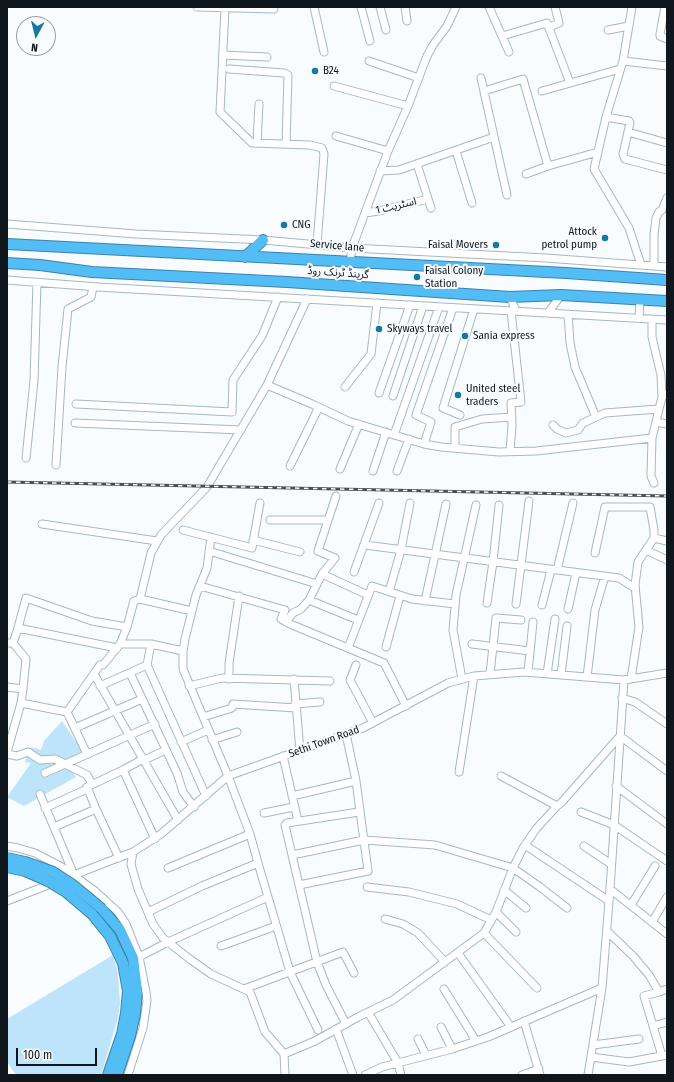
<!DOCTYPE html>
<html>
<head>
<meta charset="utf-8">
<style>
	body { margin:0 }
	#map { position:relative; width:674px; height:1082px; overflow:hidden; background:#f8fcff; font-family:"Fira Sans Condensed",sans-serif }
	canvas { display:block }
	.frame { position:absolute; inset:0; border:8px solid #10171c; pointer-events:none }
	.north { position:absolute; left:16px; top:16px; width:40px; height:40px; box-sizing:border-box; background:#f8fcff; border:1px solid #9ba0a4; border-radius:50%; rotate:187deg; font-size:11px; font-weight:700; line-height:16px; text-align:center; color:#10171c }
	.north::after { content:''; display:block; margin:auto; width:14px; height:18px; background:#1778a4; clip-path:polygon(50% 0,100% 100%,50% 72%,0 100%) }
	.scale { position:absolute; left:16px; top:1048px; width:81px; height:18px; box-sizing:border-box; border:2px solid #10171c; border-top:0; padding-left:5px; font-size:12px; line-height:14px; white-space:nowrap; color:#10171c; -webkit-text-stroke:3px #f8fcff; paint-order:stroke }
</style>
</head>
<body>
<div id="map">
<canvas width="674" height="1082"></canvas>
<div class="frame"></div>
<div class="north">N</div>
<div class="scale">100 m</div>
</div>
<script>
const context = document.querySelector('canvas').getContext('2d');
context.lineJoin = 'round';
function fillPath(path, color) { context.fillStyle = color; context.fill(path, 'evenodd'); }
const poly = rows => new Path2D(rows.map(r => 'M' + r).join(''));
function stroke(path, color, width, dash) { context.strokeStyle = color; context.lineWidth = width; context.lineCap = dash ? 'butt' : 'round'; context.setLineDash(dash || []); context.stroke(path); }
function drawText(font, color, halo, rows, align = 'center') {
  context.font = font + ' "Fira Sans Condensed","Noto Sans Arabic",sans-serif'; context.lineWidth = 4; context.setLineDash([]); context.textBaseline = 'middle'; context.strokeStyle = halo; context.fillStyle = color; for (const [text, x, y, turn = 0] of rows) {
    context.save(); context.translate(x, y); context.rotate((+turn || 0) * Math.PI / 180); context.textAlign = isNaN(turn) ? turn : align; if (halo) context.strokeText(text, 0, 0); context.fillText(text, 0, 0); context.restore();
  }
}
fillPath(poly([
	[62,721,87,758,68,765,76,777,24,806,7,797,31,763,25,762,30,747,41,750,44,741],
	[113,955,118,974,120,1003,118,1018,101,1075,16,1075,7,1062,7,1019]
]), '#bee4fb');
const minor = poly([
	[197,7,274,9],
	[314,7,324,52],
	[361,7,370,41],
	[380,7,386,30],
	[405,7,407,21],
	[489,7,509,52],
	[632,7,623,61,606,117,594,169,629,228,641,265],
	[665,7,660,34,660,36,667,39],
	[225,8,220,112,252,143,310,145,322,148,324,154,317,244],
	[550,27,559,23,555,7],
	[608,30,629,26],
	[502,36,547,23,570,83],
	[223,55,267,57],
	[369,61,419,78],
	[623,61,667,66],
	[229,69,284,73,288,75,286,144],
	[481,78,507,195],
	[334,86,408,106],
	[484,91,523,79,548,166],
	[542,91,620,69],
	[606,117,629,121,630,123,623,154,625,159,667,170],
	[628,132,667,143],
	[336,136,388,151],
	[257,143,259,104],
	[456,151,472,203],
	[417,164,431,208],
	[380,171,399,170,494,137],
	[526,174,548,166,598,152],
	[365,213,379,211,428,199],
	[7,224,136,234,263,240,352,248,546,258,667,267],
	[350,262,352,248,388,151,408,106,427,56,433,45,447,26,456,7],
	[654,266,654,235,656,218,659,212,662,210,667,198],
	[7,280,98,287,667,320],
	[510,297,516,311],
	[548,313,561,295],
	[568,314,570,343,575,367,596,417],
	[639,318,640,299],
	[652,319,652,337,661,375,662,397],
	[267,385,312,404,348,421,424,444,441,447,499,452,536,451,652,438],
	[345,387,371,354,377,303],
	[379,393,410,305],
	[393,396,423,306],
	[76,404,232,412,233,380,262,336,278,297],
	[460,415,443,408,474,309],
	[656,422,667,424],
	[75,423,241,430],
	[553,425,557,429,566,433,578,430,583,423,605,413,658,409],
	[394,435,439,307],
	[424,444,431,422,416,415,453,308],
	[455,448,455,427,482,419,512,417],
	[510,451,512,426,511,403,521,402,511,311],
	[26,458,34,381,37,282],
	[56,465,62,367,68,309,91,297,93,287],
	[290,466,319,407],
	[340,469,359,424],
	[373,471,386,432],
	[397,471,409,439],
	[654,483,651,476,652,438,662,397,667,394],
	[270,520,328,520],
	[42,524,157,541],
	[183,530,252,548,260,503],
	[654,538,667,541],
	[253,540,300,552],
	[365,545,619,578,635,588],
	[646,550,667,560],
	[209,551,317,584],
	[595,553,605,507,650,507,654,530,654,538,638,562,635,585,639,627,631,679],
	[557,570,573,503],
	[354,572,379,503],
	[322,574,368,595],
	[200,586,285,610,281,619,290,624,384,663,406,706],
	[389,592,401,550,410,503],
	[140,599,151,553,161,535,207,487,267,385,307,299],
	[309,600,358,620],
	[425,601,446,504],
	[487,603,493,562,499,505],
	[516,604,529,501],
	[542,605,551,570],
	[568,609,576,573],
	[286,622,293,613,301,609,309,600,322,574,335,558,318,551,336,496],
	[18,628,26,598,92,621,127,627],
	[7,643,13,643,18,628,117,648],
	[13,643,26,659,23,689],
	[120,644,127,627,134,601,140,599,192,611],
	[472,644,530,651],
	[386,647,400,596],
	[348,648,372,586,412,599,455,604],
	[147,665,206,796],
	[356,665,350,680,373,723],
	[528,672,533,622],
	[130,673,177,773,183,792,194,807],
	[94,674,178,820],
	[490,674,496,618,521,620],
	[547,674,555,619],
	[561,675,567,626],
	[587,677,595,610,605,576],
	[229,679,229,663,239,596],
	[294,679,300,751],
	[462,679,453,630,456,595,476,505],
	[100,686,147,665,151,644],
	[189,686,222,678,330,681],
	[7,687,23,689,21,703],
	[622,698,635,702,667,724],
	[295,704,320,702],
	[67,712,87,754],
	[203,717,232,708,233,704,296,708],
	[75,728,142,699],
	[212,740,237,732],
	[181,742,208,730],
	[7,752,21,703,67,712,100,665,103,665,120,644,151,644,183,651],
	[7,754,17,756,28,752,40,760,55,759,87,775,92,784],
	[283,756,298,821],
	[144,760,166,750],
	[123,770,155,839],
	[459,772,474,676],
	[45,773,155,724],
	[501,776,557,806,561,803,620,736,667,771],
	[616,786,667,824],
	[40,794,74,875],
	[292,796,356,781],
	[45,808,87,789],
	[581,812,614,825,667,861],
	[264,813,294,807],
	[54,827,96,809],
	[525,845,609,901],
	[7,846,18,848,35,853,62,867,95,891,118,912,126,924,139,957,146,992,147,1001,143,1028,128,1075],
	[584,846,611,864],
	[133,852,131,864,138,889,153,924,163,938,191,960,211,974,250,992,265,1032,273,1041,284,1054,285,1075],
	[292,855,364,840,435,845,513,868,540,887,567,908],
	[119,858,96,809,87,787,123,770,143,759],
	[258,863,290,972,318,1030],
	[168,868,250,834],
	[299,885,368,871,356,781,346,734],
	[367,887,409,892,457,904,491,920],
	[610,889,667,934],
	[504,890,526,908],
	[7,901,133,852,161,834,228,776,363,728,448,683,474,676,524,672,624,680,667,673],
	[631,905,655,866],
	[148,912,202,886,258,863,250,834,228,776,183,669,183,651,185,639,196,595,207,568,211,537],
	[496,912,516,932],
	[385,919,403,924,418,933,445,962],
	[652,922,667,897],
	[607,931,634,957,649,975,659,992,667,989],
	[484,933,537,988],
	[221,946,276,926],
	[458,953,511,1027],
	[139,957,168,942,268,897],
	[244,989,343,952,354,973],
	[444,989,476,1041],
	[659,992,644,996,662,1056],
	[368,1012,398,1063,401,1075],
	[524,1021,540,1075],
	[346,1024,326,985,317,962,285,825,287,823,359,812],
	[653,1026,667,1022],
	[441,1027,452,1049],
	[336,1029,353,1075],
	[418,1039,426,1055],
	[593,1045,639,1039],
	[284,1054,315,1041,358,1017,393,1000,484,933,496,912,513,868,523,848,536,829,557,806],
	[591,1057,629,1062,667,1055],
	[365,1075,382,1067,452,1049,488,1037,602,988],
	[522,1075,539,1069],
	[588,1075,602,988,610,889,624,680]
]);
const highway = poly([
	[7,244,566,273,667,280],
	[245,257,263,240],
	[7,263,40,265,92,272,287,282,510,297,561,295,667,301],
	[102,909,120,930,133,958,137,991,135,1014,130,1036,117,1075],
	[92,914,110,936,123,963,128,991,126,1013,122,1034,108,1075]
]);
stroke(minor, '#a5b8c4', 9);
stroke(highway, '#3c83a9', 12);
stroke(minor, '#fff', 7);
stroke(highway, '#53bdf5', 10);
const rail = poly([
	[7,482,667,496]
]);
stroke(rail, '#494f54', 3);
stroke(rail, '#f8fcff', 1.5, [4.5]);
const highwayBridge = poly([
	[7,858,25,862,53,872,73,885,102,909],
	[7,867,25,871,48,881,66,892,92,914]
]);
stroke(highwayBridge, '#3c83a9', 12, []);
stroke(highwayBridge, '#53bdf5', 10);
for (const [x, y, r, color] of [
	[315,71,4,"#1778a4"],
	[284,225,4,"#1778a4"],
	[605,238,4,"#1778a4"],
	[496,245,4,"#1778a4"],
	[417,277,4,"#1778a4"],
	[379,329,4,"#1778a4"],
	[465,336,4,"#1778a4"],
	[458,395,4,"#1778a4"]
]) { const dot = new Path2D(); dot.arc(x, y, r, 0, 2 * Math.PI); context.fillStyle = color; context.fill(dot); stroke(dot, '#f8fcff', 1.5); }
drawText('11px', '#10171c', '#f8fcff', [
	["B24",323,71],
	["CNG",292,225],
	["Attock",597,232,"right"],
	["petrol pump",597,245,"right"],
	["Faisal Movers",488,245,"right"],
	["Faisal Colony",425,271],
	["Station",425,284],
	["Skyways travel",387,329],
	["Sania express",473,336],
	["United steel",466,389],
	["traders",466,402]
], 'left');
drawText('11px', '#10171c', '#f8fcff', [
	["اسٹریٹ 1",396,206,-13],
	["Service lane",337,246,5],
	["گرینڈ ٹرنک روڈ",338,273,4],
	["Sethi Town Road",324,742,-20]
]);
</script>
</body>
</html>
